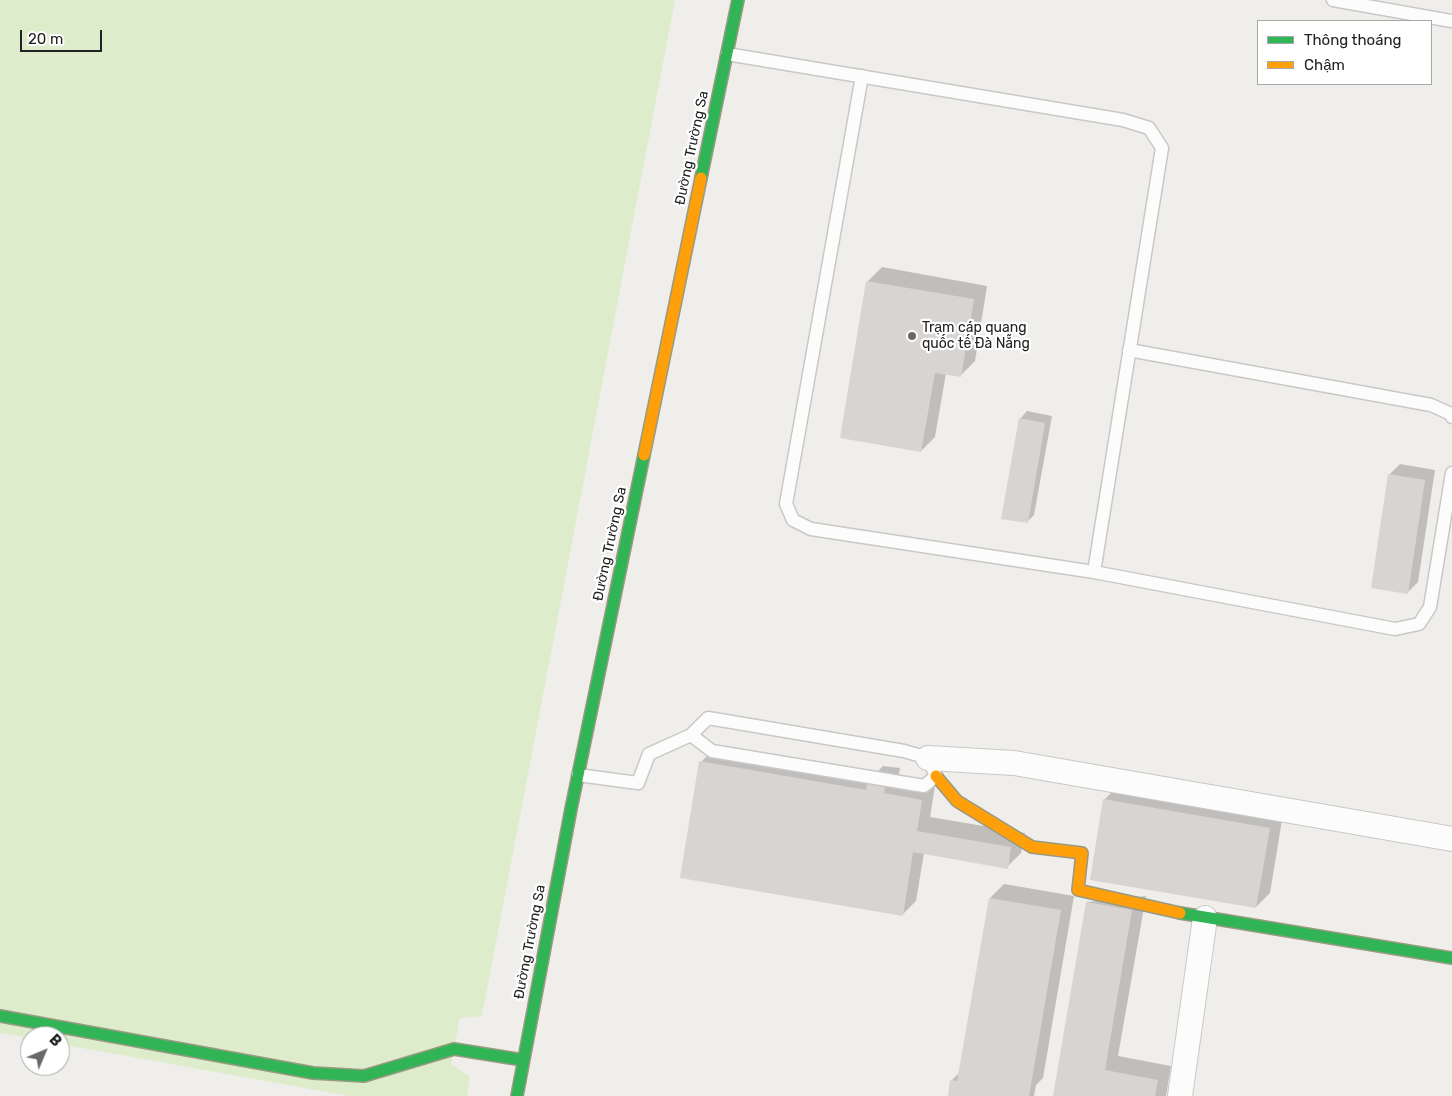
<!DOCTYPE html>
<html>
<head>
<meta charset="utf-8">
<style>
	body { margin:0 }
	#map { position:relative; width:1452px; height:1096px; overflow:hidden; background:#f0eeeb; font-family:Rubik,sans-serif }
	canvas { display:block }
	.legend { position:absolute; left:1257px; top:20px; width:175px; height:65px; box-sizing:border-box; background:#fff; border:1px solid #a7a7a7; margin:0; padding:6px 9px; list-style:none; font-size:15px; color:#222 }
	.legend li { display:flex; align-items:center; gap:10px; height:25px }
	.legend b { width:25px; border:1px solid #a7a7a7 }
	.north { position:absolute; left:20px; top:1026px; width:50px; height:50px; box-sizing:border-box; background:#fff; border:1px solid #a7a7a7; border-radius:50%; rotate:45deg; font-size:14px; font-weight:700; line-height:20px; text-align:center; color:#222 }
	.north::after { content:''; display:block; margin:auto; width:18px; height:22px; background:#6a6968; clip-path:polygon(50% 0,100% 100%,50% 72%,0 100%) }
	.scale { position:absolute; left:20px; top:30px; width:82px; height:22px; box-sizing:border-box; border:2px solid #222; border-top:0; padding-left:6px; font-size:15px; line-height:18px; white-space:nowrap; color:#222; -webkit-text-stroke:4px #fff; paint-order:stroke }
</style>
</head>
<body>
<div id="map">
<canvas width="1452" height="1096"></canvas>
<ul class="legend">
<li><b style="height:6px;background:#30b455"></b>Thông thoáng</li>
<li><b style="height:6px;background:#ff9f0a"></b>Chậm</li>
</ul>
<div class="north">B</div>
<div class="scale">20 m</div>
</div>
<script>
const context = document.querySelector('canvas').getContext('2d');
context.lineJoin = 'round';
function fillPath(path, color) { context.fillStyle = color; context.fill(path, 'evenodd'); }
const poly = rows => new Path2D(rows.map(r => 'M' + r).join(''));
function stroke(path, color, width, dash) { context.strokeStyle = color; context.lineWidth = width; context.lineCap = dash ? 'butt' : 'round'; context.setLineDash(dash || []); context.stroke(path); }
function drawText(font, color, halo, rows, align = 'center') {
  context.font = font + ' Rubik,sans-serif'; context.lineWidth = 4.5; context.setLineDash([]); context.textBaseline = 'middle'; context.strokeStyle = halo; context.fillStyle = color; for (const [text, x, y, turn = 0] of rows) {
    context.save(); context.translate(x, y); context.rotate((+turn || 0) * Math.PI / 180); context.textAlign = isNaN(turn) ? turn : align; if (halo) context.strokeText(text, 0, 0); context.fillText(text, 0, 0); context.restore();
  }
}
fillPath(poly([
	[0,0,675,0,482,1016,460,1018,451,1064,470,1077,467,1096,349,1096,60,1044,60,1036,30,1036,30,1038,0,1033]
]), '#ddeccb');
fillPath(poly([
	[882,267,987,286,975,361,960,376,946,373,935,437,921,451,841,437,868,281],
	[1027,411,1052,416,1034,515,1027,522,1020,419],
	[1400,464,1435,470,1418,582,1408,592,1389,475],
	[715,748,874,775,883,766,900,768,898,779,935,786,930,817,1025,833,1021,853,1007,867,924,853,916,901,902,915,701,762],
	[1118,786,1283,814,1270,893,1256,907,1104,800],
	[1004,884,1074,896,1043,1078,1036,1085,1034,1096,949,1096,952,1080,959,1073,990,898],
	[1146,896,1118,1056,1171,1066,1166,1096,1054,1096,1087,902]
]), '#0003');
fillPath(poly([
	[866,281,974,299,961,377,935,373,921,452,840,438],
	[1019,418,1045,423,1028,523,1001,519],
	[1388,474,1425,480,1408,594,1371,588],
	[699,761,866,790,868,779,886,782,884,793,922,800,917,831,1011,847,1008,869,913,852,903,916,680,878],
	[1103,799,1270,828,1256,908,1090,880],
	[989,898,1061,910,1029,1096,948,1096,950,1080,957,1081],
	[1086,902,1132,910,1105,1070,1158,1080,1155,1096,1053,1096]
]), '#d7d4d2');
const lane = poly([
	[1333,0,1452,21],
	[727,54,1123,120,1149,128,1162,148,1094,572],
	[862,76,786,504,793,520,811,529,1094,572,1395,629,1419,624,1430,607,1452,473],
	[1129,350,1431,405,1451,414,1452,417],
	[578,775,638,783,649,754,691,735,708,718,904,751,928,758,936,776,924,786,712,751,691,735]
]);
const street = poly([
	[928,758,1014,763,1452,839],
	[1180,1096,1205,918]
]);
const fast = poly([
	[701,178,738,0],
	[1180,913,1452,958],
	[0,1016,313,1073,364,1076,454,1049,523,1060],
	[517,1096,571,809,644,455]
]);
const slow = poly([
	[644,455,701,178],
	[936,776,957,801,1032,847,1082,853,1078,890,1180,913]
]);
stroke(lane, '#c9c8c7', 15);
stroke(street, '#c9c8c7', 26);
stroke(fast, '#999a82', 14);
stroke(slow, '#999a82', 14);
stroke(lane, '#fdfcfc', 12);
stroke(street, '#fdfcfc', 24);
stroke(fast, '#30b455', 11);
stroke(slow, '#ff9f0a', 11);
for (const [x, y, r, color] of [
	[912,336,5,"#6a6968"]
]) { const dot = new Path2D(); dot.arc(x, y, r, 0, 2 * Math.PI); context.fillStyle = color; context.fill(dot); stroke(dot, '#fff', 2); }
drawText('14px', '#222', '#fff', [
	["Đường Trường Sa",692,148,-78],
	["Đường Trường Sa",610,544,-78],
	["Đường Trường Sa",530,942,-79]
]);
drawText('14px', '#222', '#fff', [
	["Trạm cáp quang",922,328],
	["quốc tế Đà Nẵng",922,344]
], 'left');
</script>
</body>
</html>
